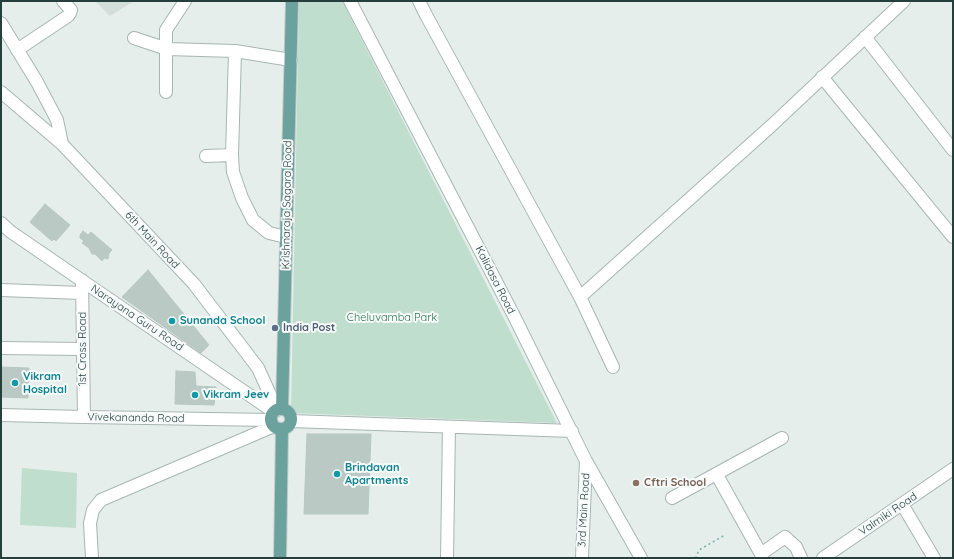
<!DOCTYPE html>
<html>
<head>
<meta charset="utf-8">
<style>
	body { margin:0 }
	#map { position:relative; width:954px; height:559px; overflow:hidden; background:#e5eeeb; font-family:Quicksand,sans-serif }
	canvas { display:block }
	.frame { position:absolute; inset:0; border:2px solid #253f3d; pointer-events:none }
</style>
</head>
<body>
<div id="map">
<canvas width="954" height="559"></canvas>
<div class="frame"></div>
</div>
<script>
const context = document.querySelector('canvas').getContext('2d');
context.lineJoin = 'round';
function fillPath(path, color) { context.fillStyle = color; context.fill(path, 'evenodd'); }
const poly = rows => new Path2D(rows.map(r => 'M' + r).join(''));
function stroke(path, color, width, dash) { context.strokeStyle = color; context.lineWidth = width; context.lineCap = dash ? 'butt' : 'round'; context.setLineDash(dash || []); context.stroke(path); }
function drawText(font, color, halo, rows, align = 'center') {
  context.font = font + ' Quicksand,sans-serif'; context.lineWidth = 4; context.setLineDash([]); context.textBaseline = 'middle'; context.strokeStyle = halo; context.fillStyle = color; for (const [text, x, y, turn = 0] of rows) {
    context.save(); context.translate(x, y); context.rotate((+turn || 0) * Math.PI / 180); context.textAlign = isNaN(turn) ? turn : align; if (halo) context.strokeText(text, 0, 0); context.fillText(text, 0, 0); context.restore();
  }
}
fillPath(poly([
	[95,1,134,1,110,16]
]), '#d3dedb');
fillPath(poly([
	[299,1,342,1,557,423,291,413],
	[22,468,77,473,76,528,20,525]
]), '#bfdecd');
const building = poly([
	[45,204,70,225,56,241,54,239,52,241,30,222,45,204],
	[83,231,88,235,91,232,112,250,109,253,108,259,104,258,102,261,95,254,92,254,89,248,82,243,84,241,80,238,80,235,83,231],
	[148,270,209,345,201,353,122,297,148,270],
	[1,367,29,368,28,398,1,397,1,367],
	[176,371,195,372,196,386,216,387,214,405,175,404,176,371],
	[307,434,371,434,368,514,304,514,307,434]
]);
fillPath(building, '#bbc9c5');
stroke(building, '#b8c7c4', 1);
const minor = poly([
	[350,1,513,314,586,461,641,558],
	[419,1,426,15,580,297,613,367],
	[1,23,37,82,57,120,62,144],
	[865,37,953,150],
	[134,38,167,49,235,51,232,155,233,172,242,198,253,220,269,233,286,237],
	[17,50,68,16,70,13,71,10,63,1],
	[235,51,291,60],
	[822,77,953,237],
	[1,92,62,144,194,284,258,368,277,410],
	[166,92,166,30,185,1],
	[206,156,232,155],
	[1,223,11,232,274,412],
	[82,280,84,417],
	[1,290,82,293],
	[580,297,771,126,904,1],
	[1,348,82,349],
	[1,415,84,417,271,420],
	[291,421,572,431],
	[717,475,761,554,785,537,796,547,801,558],
	[672,498,782,438],
	[902,504,934,558],
	[92,558,90,523,93,510,101,500,274,426],
	[447,558,449,427],
	[582,558,586,461],
	[823,558,953,469]
]);
const major = poly([
	[282,409,292,1],
	'271 419a10 10 0 1 1 20 0a10 10 0 1 1-20 0Z',
	[280,558,282,429]
]);
stroke(minor, '#a8b6b3', 14);
stroke(major, '#c2c9c9', 14);
stroke(poly([
	[697,558,696,557,699,550,725,535]
]), '#87b0aa', 1.5, [2, 3]);
stroke(minor, '#fff', 12);
stroke(major, '#6ca29d', 12);
for (const [x, y, r, color] of [
	[172,321,4,"#0f9aa8"],
	[275,328,4,"#5c6f8a"],
	[15,383,4,"#0f9aa8"],
	[195,395,4,"#0f9aa8"],
	[337,474,4,"#0f9aa8"],
	[636,483,4,"#8d6e63"]
]) { const dot = new Path2D(); dot.arc(x, y, r, 0, 2 * Math.PI); context.fillStyle = color; context.fill(dot); stroke(dot, '#f6faf9', 1.5); }
drawText('11px', '#253f3d', '#f6faf9', [
	["Krishnaraja Sagara Road",287,205,-89],
	["6th Main Road",152,240,47],
	["Kalidasa Road",495,280,63],
	["Narayana Guru Road",137,318,34],
	["1st Cross Road",83,349,-90],
	["Vivekananda Road",136,418,1],
	["3rd Main Road",584,510,-87],
	["Valmiki Road",888,514,-34]
]);
drawText('11px', '#307556', '#f6faf9', [
	["Cheluvamba Park",392,318]
]);
drawText('bold 11px', '#0d838f', '#f6faf9', [
	["Sunanda School",180,321],
	["Vikram",23,377],
	["Hospital",23,390],
	["Vikram Jeev",203,395],
	["Brindavan",345,468],
	["Apartments",345,481]
], 'left');
drawText('bold 11px', '#4e5e75', '#f6faf9', [
	["India Post",283,328]
], 'left');
drawText('bold 11px', '#785e54', '#f6faf9', [
	["Cftri School",644,483]
], 'left');
</script>
</body>
</html>
